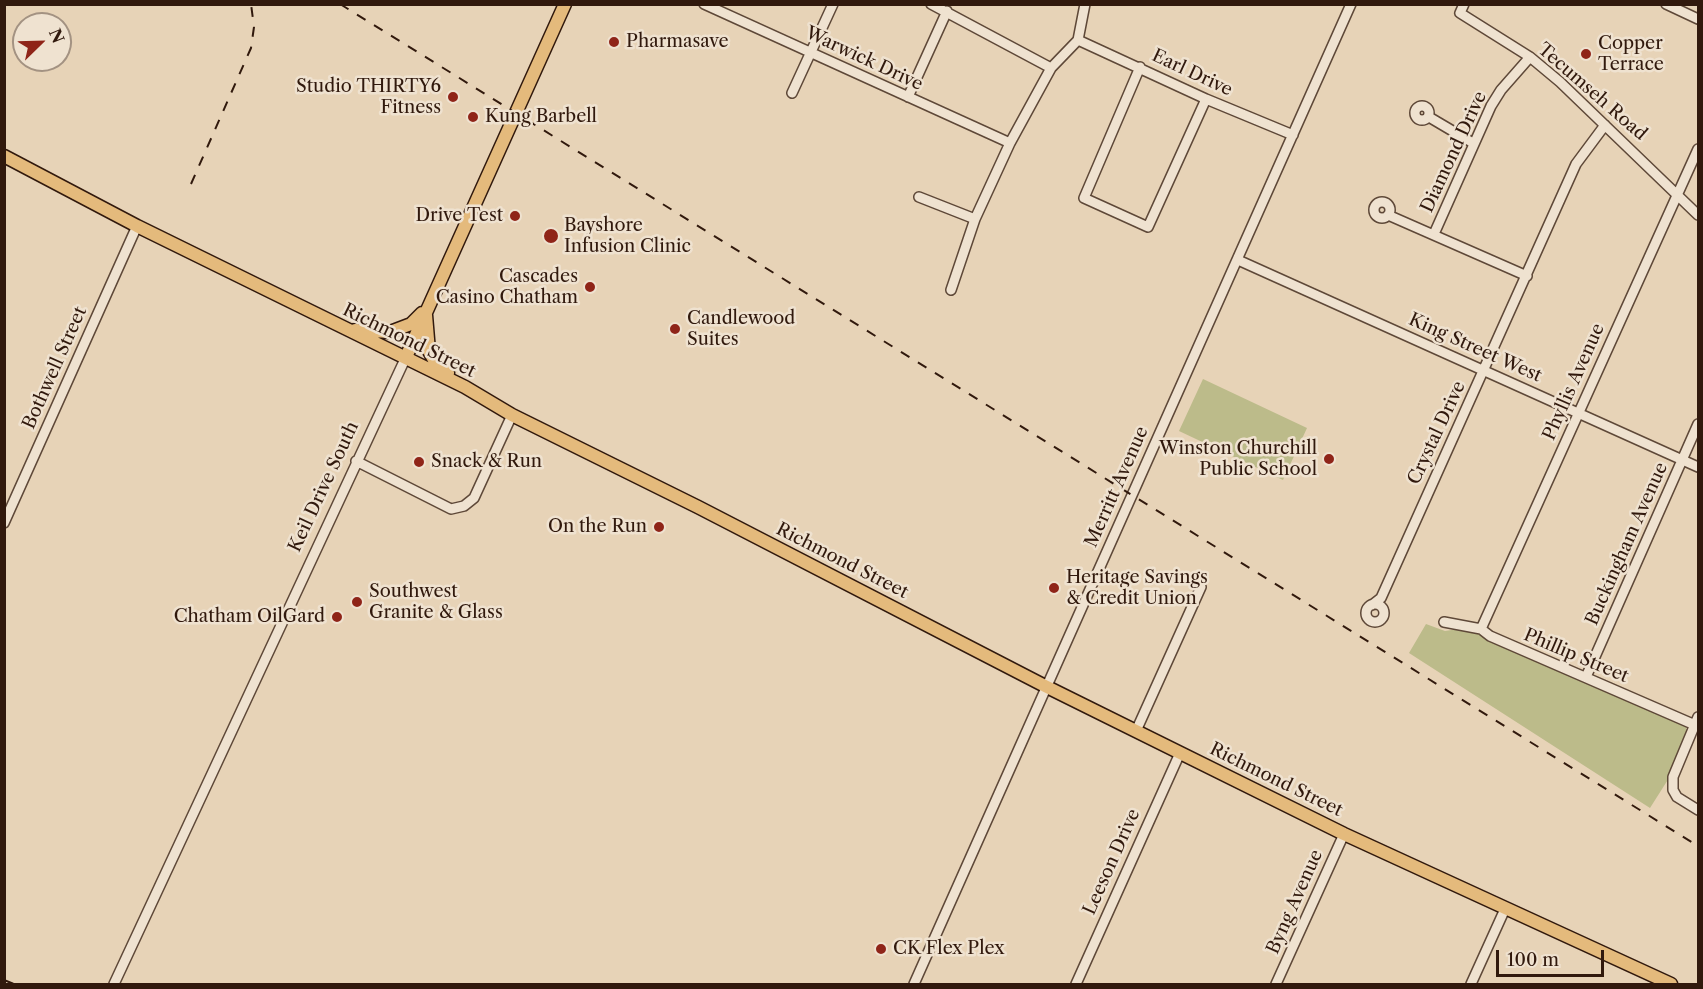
<!DOCTYPE html>
<html>
<head>
<meta charset="utf-8">
<style>
	body { margin:0 }
	#map { position:relative; width:1703px; height:989px; overflow:hidden; background:#e7d3b7; font-family:"Libre Caslon Text",serif }
	canvas { display:block }
	.frame { position:absolute; inset:0; border:6px solid #31190d; pointer-events:none }
	.north { position:absolute; left:12px; top:12px; width:60px; height:60px; box-sizing:border-box; background:#efe2d0; border:2px solid #a39282; border-radius:50%; rotate:67deg; font-size:16px; font-weight:700; line-height:24px; text-align:center; color:#31190d }
	.north::after { content:''; display:block; margin:auto; width:21px; height:27px; background:#8f2418; clip-path:polygon(50% 0,100% 100%,50% 72%,0 100%) }
	.scale { position:absolute; left:1496px; top:950px; width:108px; height:27px; box-sizing:border-box; border:3px solid #31190d; border-top:0; padding-left:8px; font-size:18px; line-height:21px; white-space:nowrap; color:#31190d; -webkit-text-stroke:4px #efe2d0; paint-order:stroke }
</style>
</head>
<body>
<div id="map">
<canvas width="1703" height="989"></canvas>
<div class="frame"></div>
<div class="north">N</div>
<div class="scale">100 m</div>
</div>
<script>
const context = document.querySelector('canvas').getContext('2d');
context.lineJoin = 'round';
function fillPath(path, color) { context.fillStyle = color; context.fill(path, 'evenodd'); }
const poly = rows => new Path2D(rows.map(r => 'M' + r).join(''));
function stroke(path, color, width, dash) { context.strokeStyle = color; context.lineWidth = width; context.lineCap = dash ? 'butt' : 'round'; context.setLineDash(dash || []); context.stroke(path); }
function drawText(font, color, halo, rows, align = 'center') {
  context.font = font + ' "Libre Caslon Text",serif'; context.lineWidth = 5; context.setLineDash([]); context.textBaseline = 'middle'; context.strokeStyle = halo; context.fillStyle = color; for (const [text, x, y, turn = 0] of rows) {
    context.save(); context.translate(x, y); context.rotate((+turn || 0) * Math.PI / 180); context.textAlign = isNaN(turn) ? turn : align; if (halo) context.strokeText(text, 0, 0); context.fillText(text, 0, 0); context.restore();
  }
}
fillPath(poly([
	[1203,379,1307,428,1283,480,1179,431],
	[1426,624,1445,631,1465,628,1476,630,1685,725,1688,733,1669,778,1650,808,1409,653]
]), '#bcbb8a');
const minor = poly([
	[704,4,1010,143],
	[931,4,1051,68],
	[1464,4,1460,13,1530,57,1560,82,1698,215],
	[1666,4,1698,19],
	[1078,40,1206,99,1293,135],
	[1140,67,1084,198,1148,227,1206,99],
	[792,93,833,4],
	[908,97,947,11],
	'1415 113a7 7 0 1 1 14 0a7 7 0 1 1-14 0Z',
	[1429,117,1473,143],
	[919,197,975,219],
	'1374 210a8 8 0 1 1 16 0a8 8 0 1 1-16 0Z',
	[1388,215,1527,276],
	[1434,234,1491,106,1501,90,1530,57],
	[1238,260,1698,467],
	[951,290,975,219,1010,143,1051,68,1078,40,1085,4],
	[356,461,451,509,464,506,474,498,512,415],
	[4,523,137,226],
	'1366 613a9 9 0 1 1 18 0a9 9 0 1 1-18 0Z',
	[1372,605,1381,598,1576,164,1605,125],
	[1444,622,1481,629,1490,636,1695,725],
	[1481,629,1698,149],
	[1586,677,1698,424],
	[1698,717,1673,777,1673,790,1677,797,1698,810],
	[1136,731,1201,587],
	[114,984,406,357],
	[914,984,1351,4],
	[1076,984,1180,753],
	[1276,984,1344,834],
	[1471,984,1505,909]
]);
const major = poly([
	[4,156,137,226,465,387,512,415,698,507,1045,686,1344,834,1671,984],
	[426,315,429,351,438,367,448,373],
	[355,330,390,332,411,324,422,313],
	[406,357,565,4]
]);
stroke(minor, '#5e4838', 12);
stroke(major, '#31190d', 15);
stroke(minor, '#efe2d0', 9);
stroke(major, '#e4ba7c', 12);
stroke(poly([
	[340,4,1698,846],
	[191,184,251,48,254,27,251,4],
	[4,980,14,984]
]), '#31190d', 2, [10, 10]);
for (const [x, y, r, color] of [
	[614,42,6,"#8f2418"],
	[1586,54,6,"#8f2418"],
	[453,97,6,"#8f2418"],
	[473,117,6,"#8f2418"],
	[515,216,6,"#8f2418"],
	[551,236,8,"#8f2418"],
	[590,287,6,"#8f2418"],
	[675,329,6,"#8f2418"],
	[1329,459,6,"#8f2418"],
	[419,462,6,"#8f2418"],
	[659,527,6,"#8f2418"],
	[1054,588,6,"#8f2418"],
	[357,602,6,"#8f2418"],
	[337,617,6,"#8f2418"],
	[881,949,6,"#8f2418"]
]) { const dot = new Path2D(); dot.arc(x, y, r, 0, 2 * Math.PI); context.fillStyle = color; context.fill(dot); stroke(dot, '#efe2d0', 2); }
drawText('18px', '#31190d', '#efe2d0', [
	["Pharmasave",626,42],
	["Copper",1598,44],
	["Terrace",1598,65],
	["Studio THIRTY6",441,87,"right"],
	["Fitness",441,108,"right"],
	["Kung Barbell",485,117],
	["Drive Test",503,216,"right"],
	["Bayshore",564,226],
	["Infusion Clinic",564,247],
	["Cascades",578,277,"right"],
	["Casino Chatham",578,298,"right"],
	["Candlewood",687,319],
	["Suites",687,340],
	["Winston Churchill",1317,449,"right"],
	["Public School",1317,470,"right"],
	["Snack & Run",431,462],
	["On the Run",647,527,"right"],
	["Heritage Savings",1066,578],
	["& Credit Union",1066,599],
	["Southwest",369,592],
	["Granite & Glass",369,613],
	["Chatham OilGard",325,617,"right"],
	["CK Flex Plex",893,949]
], 'left');
drawText('18px', '#31190d', '#efe2d0', [
	["Warwick Drive",864,59,25],
	["Earl Drive",1192,73,25],
	["Tecumseh Road",1592,92,41],
	["Diamond Drive",1454,152,-65],
	["Richmond Street",409,341,26],
	["King Street West",1475,348,24],
	["Bothwell Street",55,368,-66],
	["Phyllis Avenue",1574,382,-66],
	["Crystal Drive",1437,433,-65],
	["Keil Drive South",324,487,-65],
	["Merritt Avenue",1117,487,-66],
	["Buckingham Avenue",1627,544,-66],
	["Richmond Street",842,561,27],
	["Phillip Street",1576,656,23],
	["Richmond Street",1276,780,26],
	["Leeson Drive",1112,862,-66],
	["Byng Avenue",1295,902,-66]
]);
</script>
</body>
</html>
